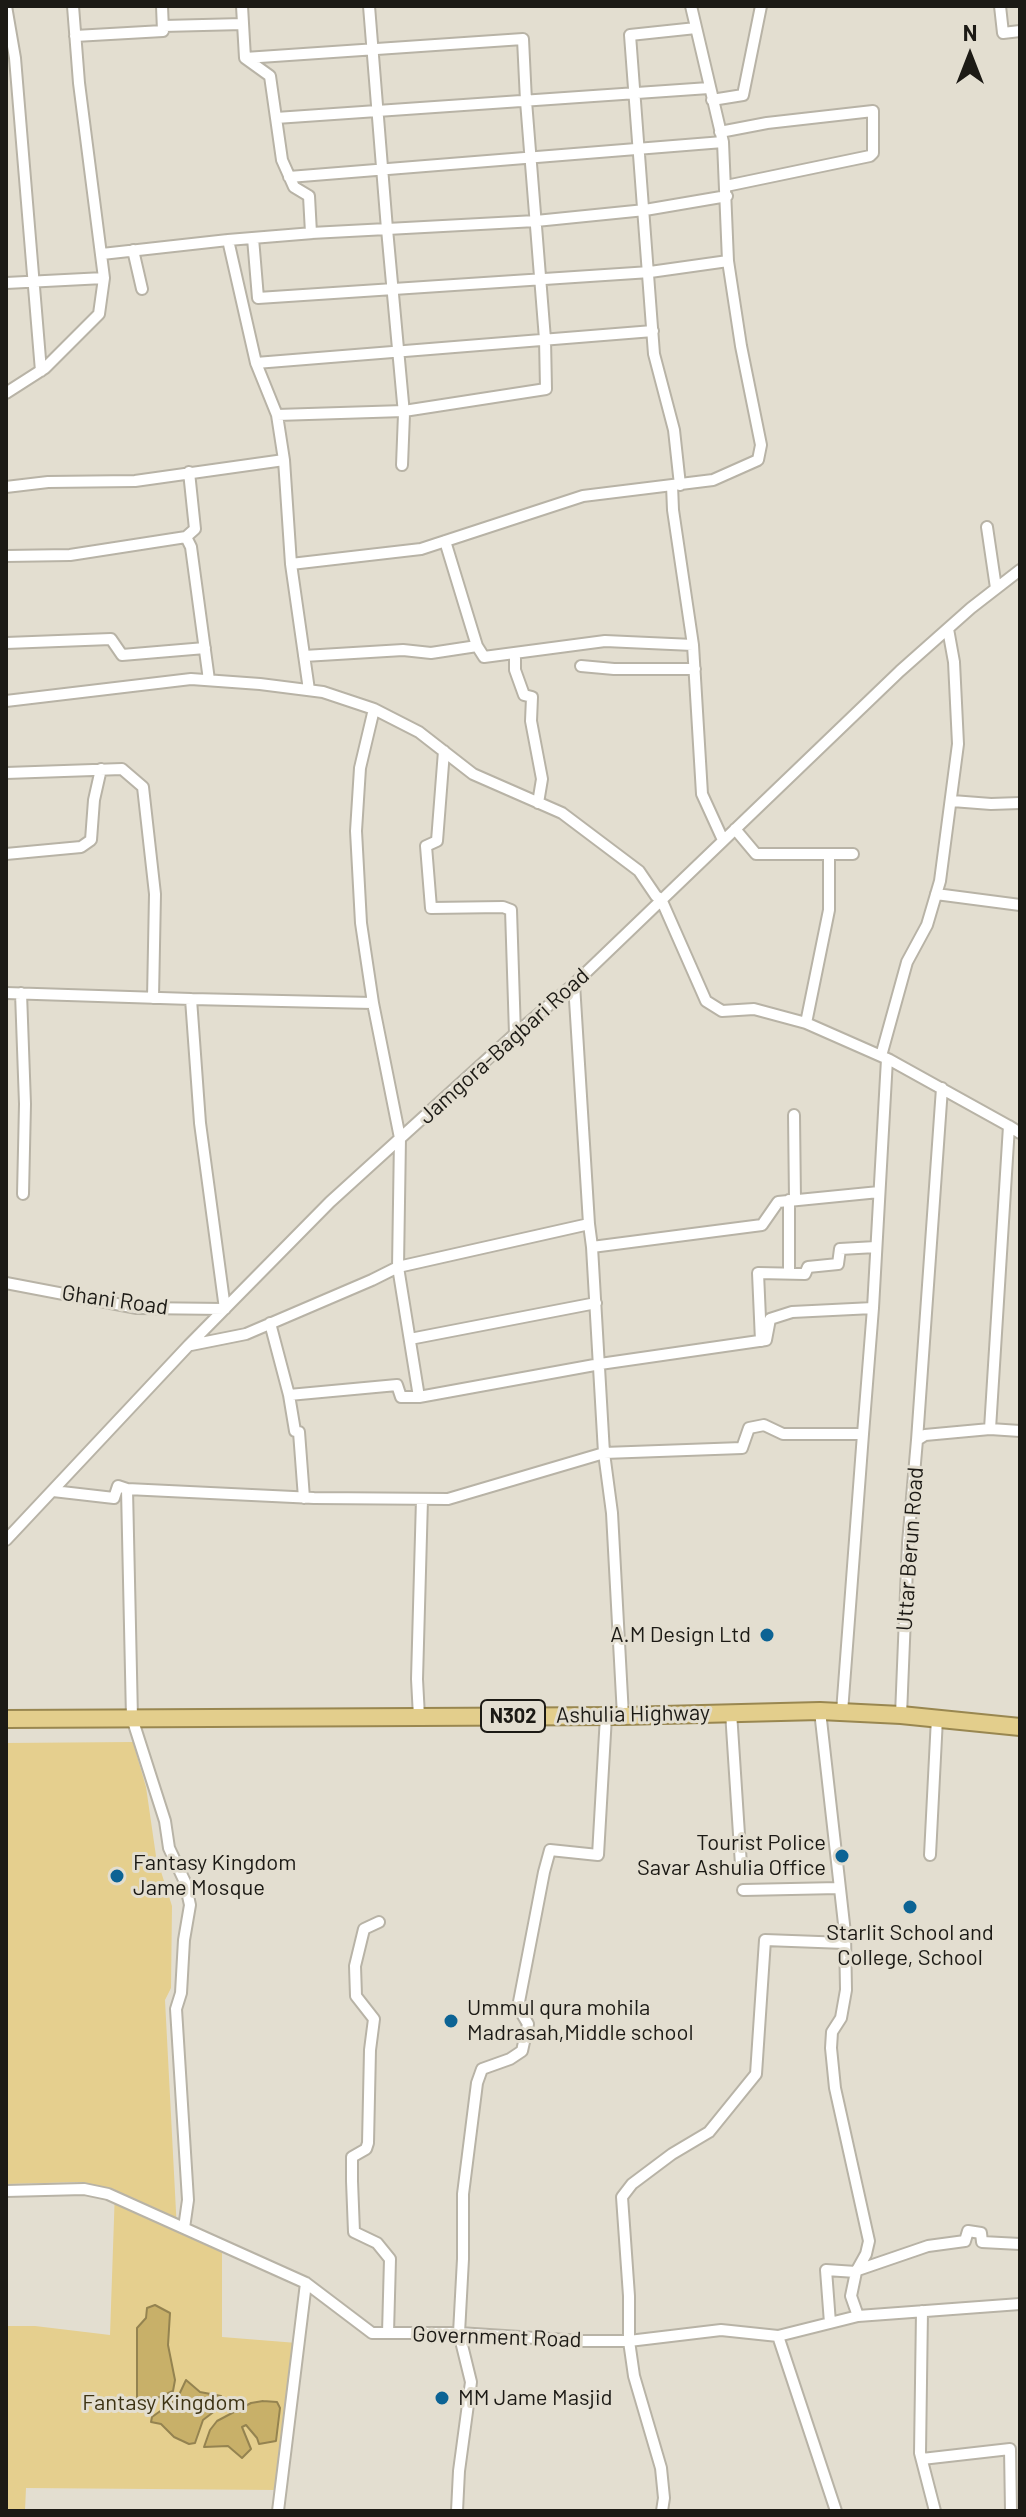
<!DOCTYPE html>
<html>
<head>
<meta charset="utf-8">
<style>
	body { margin:0 }
	#map { position:relative; width:1026px; height:2517px; overflow:hidden; background:#e3ded0; font-family:Barlow,sans-serif }
	canvas { display:block }
	.frame { position:absolute; inset:0; border:8px solid #1c1a15; pointer-events:none }
	.north { position:absolute; left:930px; top:16px; width:80px; height:80px; -webkit-text-stroke:6px #e3ded0; paint-order:stroke; rotate:0deg; font-size:22px; font-weight:700; line-height:32px; text-align:center; color:#1c1a15 }
	.north::after { content:''; display:block; margin:auto; width:28px; height:36px; background:#1c1a15; clip-path:polygon(50% 0,100% 100%,50% 72%,0 100%) }
</style>
</head>
<body>
<div id="map">
<canvas width="1026" height="2517"></canvas>
<div class="frame"></div>
<div class="north">N</div>
</div>
<script>
const context = document.querySelector('canvas').getContext('2d');
context.lineJoin = 'round';
function fillPath(path, color) { context.fillStyle = color; context.fill(path, 'evenodd'); }
const poly = rows => new Path2D(rows.map(r => 'M' + r).join(''));
function stroke(path, color, width, dash) { context.strokeStyle = color; context.lineWidth = width; context.lineCap = dash ? 'butt' : 'round'; context.setLineDash(dash || []); context.stroke(path); }
function drawText(font, color, halo, rows, align = 'center') {
  context.font = font + ' Barlow,sans-serif'; context.lineWidth = 6; context.setLineDash([]); context.textBaseline = 'middle'; context.strokeStyle = halo; context.fillStyle = color; for (const [text, x, y, turn = 0] of rows) {
    context.save(); context.translate(x, y); context.rotate((+turn || 0) * Math.PI / 180); context.textAlign = isNaN(turn) ? turn : align; if (halo) context.strokeText(text, 0, 0); context.fillText(text, 0, 0); context.restore();
  }
}
fillPath(poly([
	[133,1742,146,1787,156,1856,172,1906,171,1988,165,2000,177,2231,222,2251,222,2337,297,2343,277,2490,26,2488,25,2511,6,2511,6,2326,35,2326,110,2335,115,2190,82,2182,6,2184,6,1743]
]), '#e5cf8e');
const water = poly([
	[155,2305,170,2313,168,2345,175,2380,173,2391,153,2400,137,2399,137,2328,146,2318,147,2308,155,2305],
	[186,2380,200,2392,221,2396,220,2407,203,2420,195,2443,189,2444,174,2437,161,2424,151,2422,152,2417,177,2399,186,2380],
	[263,2401,277,2402,280,2408,276,2441,259,2444,257,2438,246,2425,242,2427,251,2449,242,2458,228,2446,204,2447,210,2430,217,2421,251,2403,263,2401]
]);
fillPath(water, '#c8b069');
stroke(water, '#948350', 2);
const minor = poly([
	[6,6,15,58,41,371],
	[242,6,245,58,270,76,282,160,294,187,309,196,311,233,387,229,404,414,402,465],
	[369,6,387,229,536,221,645,210,727,196],
	[1000,6,1003,33,1020,31],
	[163,26,243,24],
	[75,36,163,31,162,6],
	[245,58,523,39,526,101,545,339,546,389,404,411,277,415],
	[712,100,743,95,761,6],
	[276,118,709,88],
	[720,132,767,123,873,111,873,153,870,156,726,186],
	[289,177,723,142],
	[253,238,258,298,650,272,728,261],
	[133,250,142,289],
	[102,254,228,240,229,243],
	[6,283,104,278],
	[256,363,653,331],
	[6,393,45,368,99,314,104,278,79,83,73,6],
	[284,460,291,564,309,690],
	[672,485,673,510,693,645,702,794,723,840],
	[680,485,674,430,654,354,630,35,696,28],
	[6,487,48,482,135,481,284,460,277,415,256,363,228,240,313,233],
	[987,527,996,588],
	[186,537,195,529,189,472],
	[445,541,477,646],
	[6,556,70,555,186,537,191,547,209,680],
	[291,564,421,549,583,496,713,480,758,460,761,445,741,346,728,261,723,142,691,6],
	[6,643,111,639,122,655,205,648],
	[515,653,515,670,524,695,532,697,531,721,542,779,538,803],
	[304,656,403,650,431,653,477,646,484,657,605,641,693,645],
	[581,666,614,669,695,669],
	[6,701,191,679,260,684,323,692,374,709,419,732,473,774,562,813,639,871,656,896,661,899,706,1001,722,1011,754,1009,806,1023,890,1060,1009,1126],
	[444,751,437,841,426,846,431,908,503,907,511,910,515,1034],
	[6,773,122,769,143,787,155,894,153,998],
	[952,801,991,804,1020,803],
	[735,829,756,854,853,854],
	[6,854,81,847,91,840,94,800,101,769],
	[936,894,1020,905],
	[574,984,589,1224],
	[6,993,191,999,200,1123,225,1309,137,1308,6,1283],
	[21,993,25,1104,23,1194],
	[191,999,373,1003,400,1138,398,1267,419,1397,600,1364,766,1340,770,1319,792,1312,873,1308],
	[373,1003,361,923,356,831,360,768,374,709],
	[806,1023,829,910,829,854],
	[881,1056,907,962,927,925,940,881,958,744,954,662,948,629],
	[794,1115,795,1200],
	[592,1247,604,1453,612,1513,623,1716],
	[789,1273,789,1200],
	[270,1323,289,1395,295,1431,299,1432,304,1498],
	[410,1339,596,1303],
	[761,1341,758,1273,805,1274,808,1267,838,1264,840,1249,876,1247],
	[191,1345,246,1334,372,1280,398,1267,589,1224,592,1247,762,1225,778,1202,879,1192],
	[289,1395,397,1385,401,1397,419,1397],
	[990,1429,1020,1431],
	[863,1434,873,1308,887,1059],
	[917,1440,942,1088],
	[127,1489,132,1718,165,1821,169,1848,185,1882,190,1905,184,1940,181,1993,176,2009,188,2200,184,2228],
	[53,1491,114,1498,118,1486,127,1489,314,1498,448,1499,604,1453,742,1448,749,1428,764,1425,783,1434,863,1434,842,1712],
	[6,1540,189,1345,330,1202,515,1034,574,984,900,671,971,608,1020,570],
	[820,1711,845,1933,846,1990,841,2018,832,2032,831,2048,835,2088,869,2241,866,2254,856,2272,851,2296,858,2316],
	[731,1712,741,1865],
	[901,1715,908,1543,917,1440,925,1435,990,1429,1009,1126,1020,1133],
	[419,1717,417,1679,422,1499],
	[930,1855,937,1718],
	[743,1890,839,1888],
	[379,1922,364,1929,355,1966,356,1996,374,2019,370,2050,368,2143,366,2149,352,2157,352,2181,354,2232,377,2243,390,2259,388,2333],
	[6,2191,84,2189,108,2194,306,2283,372,2333,459,2333,581,2341,629,2341,721,2330,778,2336,858,2316,1020,2304],
	[858,2270,928,2246,965,2241,968,2231,981,2233,982,2242,1020,2244],
	[922,2311,920,2453,935,2511],
	[830,2323,826,2270,856,2272],
	[778,2336,836,2511],
	[922,2459,1010,2449,1011,2511],
	[278,2511,306,2283],
	[457,2511,459,2471,471,2382,459,2333,463,2259,463,2194,477,2083,482,2069,510,2059,522,2051,528,2024,518,2007,544,1872,550,1850,598,1855,606,1716],
	[662,2511,664,2498,661,2468,634,2376,629,2341,629,2296,622,2197,632,2184,672,2154,709,2132,756,2074,765,1940,845,1943]
]);
const trunk = poly([
	[6,1719,623,1716,820,1711,901,1715,1020,1727]
]);
stroke(minor, '#b8b3a6', 14);
stroke(trunk, '#998750', 20);
stroke(minor, '#fff', 10);
stroke(trunk, '#e3ce8c', 16);
for (const [x, y, r, color] of [
	[767,1635,8,"#0c6394"],
	[842,1856,8,"#0c6394"],
	[117,1876,8,"#0c6394"],
	[910,1907,8,"#0c6394"],
	[451,2021,8,"#0c6394"],
	[442,2398,8,"#0c6394"]
]) { const dot = new Path2D(); dot.arc(x, y, r, 0, 2 * Math.PI); context.fillStyle = color; context.fill(dot); stroke(dot, '#e3ded0', 3); }
for (const [x, y, w] of [
	[513,1716,64]
]) { const box = new Path2D(); box.roundRect(x - w / 2, y - 16, w, 32, 6); context.fillStyle = '#e3ded0'; context.fill(box); stroke(box, '#1c1a15', 2); }
drawText('bold 20px', '#1c1a15', null, [
	["N302",513,1716]
]);
drawText('22px', '#1c1a15', '#e3ded0', [
	["Jamgora-Bagbari Road",504,1046,-42],
	["Ghani Road",115,1300,8],
	["Uttar Berun Road",910,1549,-86],
	["Ashulia Highway",633,1714,-1],
	["Government Road",497,2337,2]
]);
drawText('22px', '#1c1a15', '#e3ded0', [
	["A.M Design Ltd",751,1635,"right"],
	["Tourist Police",826,1843,"right"],
	["Savar Ashulia Office",826,1868,"right"],
	["Fantasy Kingdom",133,1863],
	["Jame Mosque",133,1888],
	["Starlit School and",910,1933,"center"],
	["College, School",910,1958,"center"],
	["Ummul qura mohila",467,2008],
	["Madrasah,Middle school",467,2033],
	["MM Jame Masjid",458,2398]
], 'left');
drawText('22px', '#3d3313', '#e3ded0', [
	["Fantasy Kingdom",164,2403]
]);
</script>
</body>
</html>
